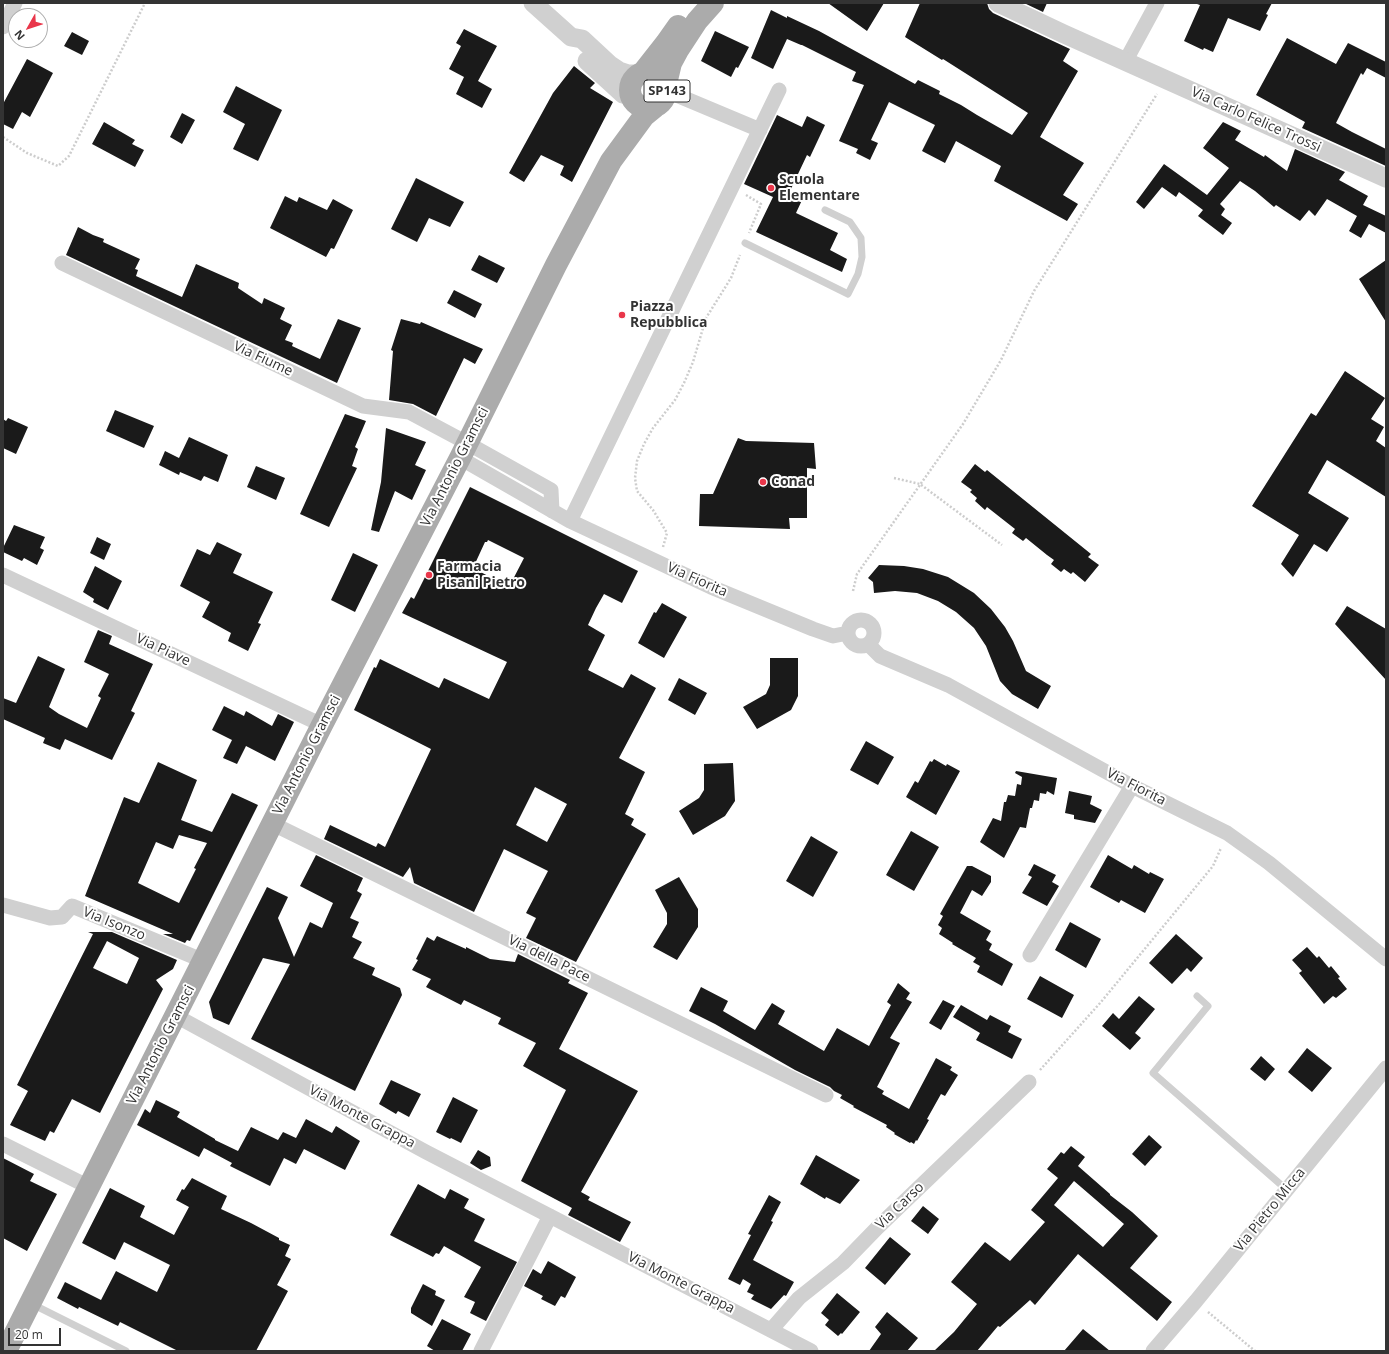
<!DOCTYPE html>
<html>
<head>
<meta charset="utf-8">
<style>
	body { margin:0 }
	#map { position:relative; width:1389px; height:1354px; overflow:hidden; background:#fff; font-family:"Open Sans",sans-serif }
	canvas { display:block }
	.frame { position:absolute; inset:0; border:4px solid #333; pointer-events:none }
	.north { position:absolute; left:8px; top:8px; width:40px; height:40px; box-sizing:border-box; background:#fff; border:1px solid #adadad; border-radius:50%; rotate:231deg; font-size:11px; font-weight:700; line-height:16px; text-align:center; color:#333 }
	.north::after { content:''; display:block; margin:auto; width:14px; height:18px; background:#e9364a; clip-path:polygon(50% 0,100% 100%,50% 72%,0 100%) }
	.scale { position:absolute; left:8px; top:1328px; width:53px; height:18px; box-sizing:border-box; border:2px solid #333; border-top:0; padding-left:5px; font-size:12px; line-height:14px; white-space:nowrap; color:#333; -webkit-text-stroke:3px #fff; paint-order:stroke }
</style>
</head>
<body>
<div id="map">
<canvas width="1389" height="1354"></canvas>
<div class="frame"></div>
<div class="north">N</div>
<div class="scale">20 m</div>
</div>
<script>
const context = document.querySelector('canvas').getContext('2d');
context.lineJoin = 'round';
function fillPath(path, color) { context.fillStyle = color; context.fill(path, 'evenodd'); }
const poly = rows => new Path2D(rows.map(r => 'M' + r).join(''));
function stroke(path, color, width, dash) { context.strokeStyle = color; context.lineWidth = width; context.lineCap = dash ? 'butt' : 'round'; context.setLineDash(dash || []); context.stroke(path); }
function drawText(font, color, halo, rows, align = 'center') {
  context.font = font + ' "Open Sans",sans-serif'; context.lineWidth = 4; context.setLineDash([]); context.textBaseline = 'middle'; context.strokeStyle = halo; context.fillStyle = color; for (const [text, x, y, turn = 0] of rows) {
    context.save(); context.translate(x, y); context.rotate((+turn || 0) * Math.PI / 180); context.textAlign = isNaN(turn) ? turn : align; if (halo) context.strokeText(text, 0, 0); context.fillText(text, 0, 0); context.restore();
  }
}
fillPath(poly([
	[828,3,884,3,867,31],
	[920,3,987,3,989,9,993,13,1070,49,1063,61,1078,71,1040,137,1084,163,1063,195,1078,204,1067,221,994,181,1001,166,956,141,945,163,922,151,935,125,889,102,871,140,878,143,870,160,856,153,858,149,839,141,864,85,852,81,856,72,802,45,801,45,787,39,773,69,751,58,771,10,787,18,787,16,819,31,915,84,918,80,940,91,939,94,961,105,977,115,1012,135,1028,113,943,59,942,60,905,37],
	[1024,3,1047,3,1043,12],
	[1194,3,1272,3,1266,14,1268,15,1260,31,1228,18,1213,52,1204,48,1203,50,1184,41,1200,5],
	[464,29,497,46,478,81,492,89,482,108,456,94,464,77,449,69,461,46,456,43],
	[715,31,749,47,738,68,736,67,731,77,701,61],
	[72,32,89,41,82,55,64,46],
	[1287,38,1336,64,1348,43,1386,62,1386,78,1367,68,1363,75,1361,73,1336,123,1352,132,1386,149,1386,166,1302,128,1305,122,1256,95],
	[27,59,53,73,30,117,22,112,13,129,3,124,3,104],
	[574,66,595,83,590,88,613,102,572,182,560,175,564,166,541,155,524,182,509,173,553,93],
	[236,86,282,110,258,161,233,149,245,124,223,112],
	[182,113,195,120,182,144,170,137],
	[777,115,802,127,807,116,825,125,810,157,807,155,790,191,803,198,796,213,838,233,830,250,847,259,842,272,756,232,773,197,744,184],
	[104,122,135,140,132,144,144,150,135,167,92,144],
	[1223,122,1241,131,1235,140,1264,157,1265,155,1287,171,1295,149,1345,172,1339,180,1368,196,1363,205,1386,216,1386,233,1369,224,1361,238,1349,231,1357,216,1327,199,1315,216,1309,210,1300,221,1276,205,1274,207,1255,191,1240,181,1220,204,1225,209,1221,215,1232,223,1223,235,1198,216,1203,210,1179,192,1176,197,1162,187,1144,209,1136,202,1164,164,1207,195,1229,168,1203,148],
	[416,178,464,202,450,227,429,218,417,242,391,229],
	[285,196,297,202,299,197,327,210,333,199,353,210,334,249,331,248,326,257,270,228],
	[78,227,93,235,104,239,103,242,140,259,135,269,138,270,136,276,182,297,196,264,239,283,238,288,262,304,264,298,285,308,280,319,292,325,285,340,293,343,292,346,320,359,338,319,361,328,337,383,66,255],
	[479,255,505,268,497,283,471,270],
	[1386,260,1386,322,1359,279],
	[454,290,482,304,475,318,447,303],
	[401,319,420,324,421,322,483,349,475,364,464,358,436,416,413,404,389,400,393,351,391,350],
	[1345,371,1385,398,1371,419,1384,427,1376,441,1386,448,1386,497,1327,460,1308,493,1349,518,1327,552,1314,544,1293,577,1281,564,1299,535,1252,506,1311,413,1316,416],
	[115,410,154,426,144,448,106,431],
	[345,414,366,421,355,447,358,449,352,466,357,468,329,527,300,514],
	[8,418,28,427,16,454,3,448,3,419,6,421],
	[386,428,426,442,415,465,426,470,412,500,395,491,379,532,371,530,381,482],
	[189,437,228,455,218,482,204,476,201,481,180,472,179,475,159,465,165,451,179,458],
	[738,438,746,441,814,443,816,469,807,468,807,518,789,518,790,529,699,526,700,494,713,494],
	[975,464,985,472,987,470,1091,554,1088,557,1099,565,1085,582,1073,572,1071,574,1064,569,1061,572,1051,564,1054,560,1047,555,1026,538,1023,541,1012,533,1015,529,987,507,985,510,975,501,977,498,970,492,972,490,961,482],
	[256,466,285,478,276,500,247,487],
	[470,487,638,571,622,603,604,594,596,608,588,625,605,635,588,670,623,688,631,674,656,688,619,758,645,772,625,814,634,819,631,825,646,834,576,962,526,938,536,918,526,913,548,871,504,849,474,912,414,883,410,867,403,877,324,839,330,825,376,847,378,843,385,847,431,749,354,710,374,667,376,668,380,659,439,688,444,678,489,699,507,662,402,613,411,597,414,599],
	[488,540,524,558,509,587,473,568,485,542,487,542],
	[535,787,567,804,547,842,516,825],
	[14,525,45,537,40,548,44,550,37,565,24,558,22,561,3,552,3,548],
	[97,537,111,544,104,560,90,553],
	[217,542,242,554,233,573,273,592,258,623,261,624,248,651,228,641,231,633,202,617,210,602,180,586,197,549,210,555],
	[353,553,378,565,355,612,331,600],
	[879,565,904,566,923,569,948,577,974,593,991,609,1005,627,1013,641,1026,671,1051,686,1038,709,1012,694,1000,681,986,646,974,628,956,612,938,601,917,593,895,591,874,593,873,582,868,578],
	[95,566,122,581,108,610,93,602,94,599,83,592],
	[662,603,687,617,664,658,638,643,654,612,656,613],
	[1347,606,1386,629,1386,680,1335,624],
	[98,630,112,636,109,644,153,664,131,711,135,713,112,760,65,739,60,750,43,743,45,738,3,719,3,698,16,703,38,656,65,669,49,707,59,714,87,728,101,698,98,696,109,674,84,662],
	[770,658,798,658,798,696,791,710,757,729,743,707,766,694,770,685],
	[679,678,707,693,695,715,668,700],
	[224,706,244,716,246,711,272,726,278,714,294,722,275,761,246,746,237,764,223,758,232,740,212,730],
	[866,741,894,757,878,785,850,770],
	[934,759,946,766,947,764,960,771,936,815,906,797,915,781,918,783,930,761,932,762],
	[158,762,197,780,181,820,212,832,232,793,258,805,190,941,187,940,185,943,163,934,173,934,85,896,124,797,139,803],
	[179,835,207,843,194,868,196,869,179,903,138,883,156,842,173,849],
	[733,763,735,801,725,816,693,835,679,811,699,798,704,790,704,764],
	[1016,771,1057,778,1054,795,1047,791,1046,794,1040,793,1039,801,1034,800,1032,808,1030,808,1026,828,1020,827,1004,858,980,842,993,818,1001,821,1004,802,1006,802,1008,795,1015,796,1017,784,1021,785,1022,777,1015,773],
	[1069,791,1092,796,1090,804,1102,810,1095,823,1074,819,1074,815,1065,813],
	[911,831,939,847,914,891,886,875],
	[811,836,838,852,813,897,786,881],
	[316,855,363,878,357,891,362,894,350,918,359,922,352,937,362,942,353,958,375,968,372,975,400,988,402,995,355,1091,251,1039,290,964,263,958,229,1025,213,1018,209,1002,267,887,288,897,278,918,294,957,310,922,322,928,333,903,300,886],
	[1108,855,1132,869,1134,865,1149,874,1150,872,1164,879,1145,913,1121,900,1119,903,1090,887],
	[1034,864,1056,875,1052,882,1059,886,1047,906,1022,893,1032,877,1028,875],
	[967,866,972,866,991,876,991,882,982,896,972,890,960,913,991,931,986,940,992,944,989,950,1013,964,1002,986,977,972,980,966,973,962,976,958,952,944,953,943,939,934,942,928,938,925,943,916,940,914],
	[679,877,698,909,698,927,677,960,653,947,667,924,667,913,655,890],
	[1070,922,1101,939,1086,968,1055,950],
	[88,932,112,932,177,960,173,969,156,980,163,989,100,1113,72,1099,54,1133,50,1131,45,1141,10,1125,28,1091,17,1085,93,934],
	[107,941,139,958,127,984,93,968],
	[1176,934,1203,958,1191,972,1187,968,1172,984,1149,963],
	[437,936,466,949,466,947,490,959,515,962,518,954,570,980,568,983,588,993,559,1049,638,1091,581,1192,590,1197,588,1200,631,1222,620,1242,568,1215,572,1208,521,1181,566,1090,523,1066,536,1043,498,1024,501,1018,464,1000,461,1005,426,987,431,979,412,970,418,960,416,959,427,937,434,941],
	[1307,947,1317,958,1319,956,1329,968,1331,966,1340,977,1338,978,1347,989,1336,998,1333,996,1324,1004,1299,973,1302,971,1292,960],
	[1040,976,1074,995,1062,1018,1027,999],
	[898,983,910,993,906,999,912,1002,890,1038,900,1043,877,1087,884,1091,882,1094,909,1109,936,1058,952,1067,950,1070,958,1075,945,1096,941,1094,927,1119,929,1120,917,1141,916,1140,914,1144,911,1142,910,1143,894,1134,895,1133,886,1127,887,1125,853,1107,854,1106,840,1098,842,1095,834,1091,830,1087,795,1070,715,1024,689,1011,701,987,728,1001,723,1011,755,1030,772,1003,785,1011,778,1024,824,1051,837,1028,869,1046,891,1005,887,1002],
	[1139,996,1155,1009,1135,1033,1141,1038,1130,1050,1102,1026,1113,1013,1119,1019],
	[943,1000,955,1006,941,1030,929,1023],
	[961,1005,987,1020,990,1015,1011,1026,1008,1032,1022,1039,1012,1059,976,1040,980,1033,953,1017],
	[1307,1048,1332,1068,1312,1092,1288,1072],
	[1261,1056,1275,1069,1265,1081,1250,1069],
	[391,1080,421,1094,409,1117,398,1111,396,1114,379,1104],
	[453,1097,478,1110,461,1143,451,1138,450,1139,436,1132],
	[156,1100,180,1112,177,1117,215,1139,215,1140,238,1151,251,1127,278,1140,283,1132,296,1138,306,1119,332,1133,336,1126,360,1141,345,1170,304,1149,296,1164,284,1158,270,1186,230,1166,232,1163,204,1148,199,1157,137,1125,145,1109,150,1113],
	[1149,1135,1162,1147,1145,1166,1132,1154],
	[1071,1146,1085,1157,1078,1166,1110,1194,1110,1195,1132,1212,1158,1236,1130,1268,1172,1302,1157,1321,1078,1254,1035,1305,1030,1300,1000,1327,998,1326,977,1351,934,1351,954,1332,977,1304,951,1282,985,1242,1010,1261,1045,1222,1031,1210,1058,1178,1047,1169,1061,1152,1064,1154],
	[1074,1181,1124,1224,1103,1247,1054,1205],
	[478,1150,490,1157,491,1166,481,1170,470,1163],
	[816,1155,860,1180,840,1204,826,1197,825,1199,800,1184],
	[3,1158,34,1174,30,1181,57,1194,27,1251,3,1238],
	[192,1178,227,1196,221,1209,251,1223,279,1238,279,1240,290,1245,285,1256,291,1259,277,1285,288,1291,256,1351,178,1351,120,1322,118,1326,79,1307,78,1309,57,1298,65,1282,101,1300,116,1271,157,1292,170,1265,124,1242,115,1260,82,1243,110,1188,145,1206,140,1217,174,1235,189,1207,176,1200,182,1189,184,1190],
	[418,1184,445,1199,450,1189,469,1199,464,1208,485,1219,474,1241,517,1262,486,1321,470,1313,475,1302,464,1297,481,1267,444,1246,439,1254,436,1253,433,1257,390,1235],
	[769,1195,781,1202,771,1221,773,1222,753,1260,794,1282,786,1296,784,1295,771,1309,751,1299,754,1295,747,1292,751,1284,743,1279,740,1285,728,1279,751,1235,748,1234],
	[923,1206,939,1219,928,1234,911,1221],
	[890,1237,911,1254,885,1285,865,1268],
	[548,1261,576,1277,565,1298,561,1296,555,1306,541,1299,543,1296,524,1286,533,1269,541,1274],
	[423,1284,436,1291,435,1295,445,1300,432,1326,411,1313,411,1308],
	[837,1293,860,1312,842,1334,841,1333,838,1336,825,1325,829,1320,821,1313],
	[887,1312,918,1338,907,1351,869,1351,881,1334,875,1327],
	[442,1319,471,1334,462,1351,435,1351,427,1346],
	[1083,1329,1110,1351,1064,1351]
]), '#1a1a1a');
stroke(poly([
	[3,137,27,153,58,166,69,156,145,3],
	[746,195,761,204,749,233],
	[894,478,920,484,1002,545],
	[663,547,667,533,653,510,637,491,635,478,637,461,644,444,653,428,675,400,684,383,693,362,706,318,731,278,740,255],
	[853,591,857,574,963,424,1001,360,1034,291,1157,94],
	[1040,1070,1101,1002,1213,866,1221,848],
	[1208,1312,1255,1351]
]), '#cdcdcd', 2.5, [2, 2]);
stroke(poly([
	[745,243,848,294,858,274,862,257,861,238,850,222,825,210],
	[1197,996,1208,1006,1153,1073,1287,1190],
	[32,1304,126,1351]
]), '#d0d0d0', 7);
stroke(poly([
	[3,27,15,3],
	[1125,62,1157,3],
	[667,91,760,130],
	[62,263,363,406,409,412,467,443,551,490,552,511],
	[460,458,570,521,711,587,813,629,833,636,848,633],
	[570,521,779,90],
	[3,575,322,725],
	'848 633a13 13 0 1 1 26 0a13 13 0 1 1-26 0Z',
	[868,644,880,656,948,685,1132,786,1227,833,1269,863,1386,959],
	[273,824,826,1095],
	[3,905,50,918,62,917,72,906,204,961],
	[1030,955,1132,786],
	[176,1016,426,1152,811,1351],
	[3,1144,89,1187],
	[771,1330,799,1298,843,1263,878,1227,1029,1082],
	[481,1351,550,1216],
	[1153,1351,1196,1301,1386,1068]
]), '#d0d0d0', 15);
stroke(poly([
	[533,3,571,37,582,39,610,65,619,71,628,74,639,74],
	[998,3,1064,34,1386,178],
	[587,61,623,94,631,95]
]), '#d0d0d0', 19);
stroke(poly([
	[644,71,666,43,678,26],
	'630 90a18 18 0 1 1 36 0a18 18 0 1 1-36 0Z',
	[666,84,671,63,678,50,697,21,713,3],
	[6,1351,322,725,460,458,556,265,611,161,644,116,655,107]
]), '#ababab', 22);
for (const [x, y, r, color] of [
	[771,188,4,"#e9364a"],
	[622,315,4,"#e9364a"],
	[763,482,4,"#e9364a"],
	[429,575,4,"#e9364a"]
]) { const dot = new Path2D(); dot.arc(x, y, r, 0, 2 * Math.PI); context.fillStyle = color; context.fill(dot); stroke(dot, '#fff', 1.5); }
for (const [x, y, w] of [
	[667,91,46]
]) { const box = new Path2D(); box.roundRect(x - w / 2, y - 11, w, 22, 3); context.fillStyle = '#fff'; context.fill(box); stroke(box, '#333', 1); }
drawText('bold 13px', '#333', null, [
	["SP143",667,91]
]);
drawText('14px', '#333', '#fff', [
	["Via Carlo Felice Trossi",1256,120,24],
	["Via Fiume",263,359,25],
	["Via Antonio Gramsci",455,467,-63],
	["Via Fiorita",697,580,24],
	["Via Piave",163,650,25],
	["Via Antonio Gramsci",307,755,-63],
	["Via Fiorita",1136,787,27],
	["Via Isonzo",114,924,22],
	["Via della Pace",549,959,26],
	["Via Antonio Gramsci",161,1045,-63],
	["Via Monte Grappa",362,1117,28],
	["Via Carso",900,1206,-44],
	["Via Pietro Micca",1270,1210,-51],
	["Via Monte Grappa",681,1283,27]
]);
drawText('bold 14px', '#333', '#fff', [
	["Scuola",779,180],
	["Elementare",779,196],
	["Piazza",630,307],
	["Repubblica",630,323],
	["Conad",771,482],
	["Farmacia",437,567],
	["Pisani Pietro",437,583]
], 'left');
</script>
</body>
</html>
